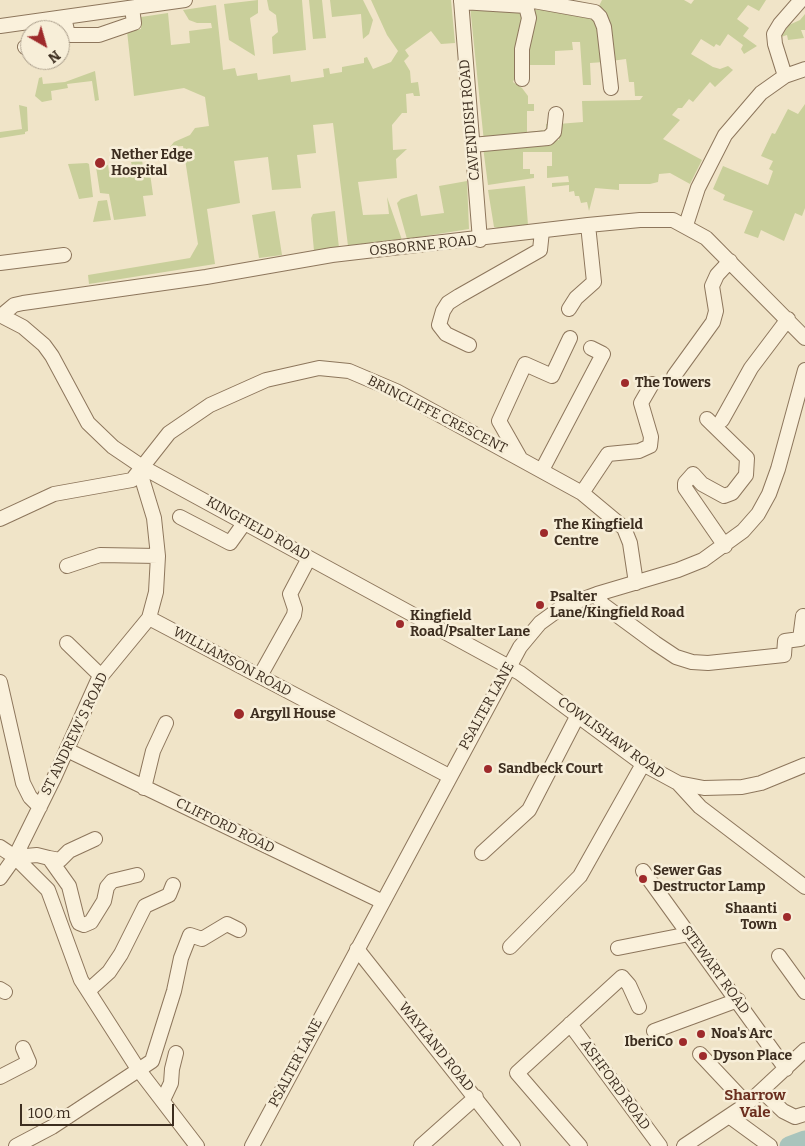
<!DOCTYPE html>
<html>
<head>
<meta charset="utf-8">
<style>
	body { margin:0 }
	#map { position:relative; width:805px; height:1146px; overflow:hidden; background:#f0e4c8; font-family:Bitter,serif }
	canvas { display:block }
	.north { position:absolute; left:20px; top:20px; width:50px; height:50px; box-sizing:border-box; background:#f7eed8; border:1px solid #ada18e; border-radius:50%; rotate:142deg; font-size:14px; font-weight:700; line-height:20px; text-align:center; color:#3d2e20 }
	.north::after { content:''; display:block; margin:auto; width:18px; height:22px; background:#9e2a2b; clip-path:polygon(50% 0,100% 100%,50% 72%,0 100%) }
	.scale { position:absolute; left:20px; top:1104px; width:154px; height:22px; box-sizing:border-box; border:2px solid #3d2e20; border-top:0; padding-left:6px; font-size:15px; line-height:18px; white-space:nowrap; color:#3d2e20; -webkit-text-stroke:4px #f7eed8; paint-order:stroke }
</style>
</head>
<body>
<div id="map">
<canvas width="805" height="1146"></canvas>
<div class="north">N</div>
<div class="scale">100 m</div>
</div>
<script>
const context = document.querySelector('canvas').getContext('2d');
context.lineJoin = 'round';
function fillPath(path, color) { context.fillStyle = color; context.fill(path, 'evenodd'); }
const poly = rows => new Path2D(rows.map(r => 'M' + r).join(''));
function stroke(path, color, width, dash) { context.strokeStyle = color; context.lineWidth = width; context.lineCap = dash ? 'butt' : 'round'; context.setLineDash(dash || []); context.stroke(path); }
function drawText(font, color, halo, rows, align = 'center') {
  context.font = font + ' Bitter,serif'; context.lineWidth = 5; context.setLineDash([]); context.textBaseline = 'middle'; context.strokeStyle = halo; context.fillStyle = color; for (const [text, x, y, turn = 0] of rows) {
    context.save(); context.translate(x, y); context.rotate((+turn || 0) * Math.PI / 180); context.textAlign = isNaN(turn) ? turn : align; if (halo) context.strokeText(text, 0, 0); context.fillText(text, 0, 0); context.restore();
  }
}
fillPath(poly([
	[258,0,258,13,250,18,255,56,229,40,224,4],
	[267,0,302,0,306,50,273,54,272,37,278,32,276,15,269,10],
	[309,0,322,0,326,38,313,39],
	[330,0,363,0,373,20,369,34,363,39,361,14,332,17],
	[371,0,451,0,455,43,441,44,431,31,405,50,409,56,404,61,410,71,411,83,418,82,420,96,414,96,413,93,406,94,407,113,402,113,392,125,393,150,407,149,396,159,397,178,358,182,363,215,389,214,387,197,402,240,348,246,333,123,313,125,316,153,297,155,301,188,272,190,268,157,234,161,240,203,207,209,215,264,89,284,88,275,190,258,198,244,183,146,170,147,174,142,190,135,195,128,209,126,205,97,184,88,134,96,127,31,141,29,141,17,168,13,171,45,190,43,189,31,212,28,211,23,197,23,189,20,183,10,216,5,223,70,235,68,237,76,257,73,258,80,290,75,291,82,324,77,323,69,329,68,330,74,342,72,342,67,364,63,364,58,367,57,373,69,391,62,398,51,387,35],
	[602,0,684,0,691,4,694,0,766,0,759,11,748,5,737,19,749,28,743,36,757,46,744,54,741,49,743,45,728,34,720,46,716,44,714,47,701,39,691,54,713,67,720,69,728,66,733,70,715,87,710,82,693,102,689,99,682,108,678,108,672,115,680,120,663,139,702,160,690,184,670,173,659,174,658,182,650,184,619,184,619,190,595,188,589,211,587,202,581,203,579,196,575,196,574,191,569,192,569,185,552,187,552,183,569,182,568,176,547,178,547,166,552,166,552,152,523,152,523,169,530,169,530,174,534,174,534,178,488,185,483,147,559,140,558,124,583,122,582,101,640,100,643,96,635,96,634,82,629,82,626,59,611,61,606,25,599,6],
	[470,6,522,9,525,18,519,68,513,82,522,88,528,96,528,104,534,104,534,111,527,111,527,132,546,130,546,124,550,123,549,136,484,142],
	[530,9,578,13,579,10,598,23,604,62,590,63,591,85,583,85,580,42,572,42,573,50,555,51,555,65,526,65],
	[805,14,805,30,801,30,804,38,788,40,787,35,781,37,789,25,800,20],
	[95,71,99,100,95,101,92,81,67,84,68,88,51,91,52,100,42,102,35,96,39,78,42,77,43,84,65,82],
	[805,104,805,208,802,216,795,213,784,241,761,230,758,238,744,233,753,211,723,200,725,195,713,189,723,166,768,185,773,171,769,169,773,161,761,156,772,133,775,134,788,109,798,114],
	[19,105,27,107,28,131,25,132,25,134,0,138,0,132,22,129],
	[142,160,144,173,150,173,153,195,143,196,146,216,114,220,109,194,100,193,96,167,108,165,109,172,124,170,132,166,131,162],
	[87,163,89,164,93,197,79,199,68,164],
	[467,181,469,229,407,239,397,203,401,199,417,194,421,216,444,213,439,186],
	[525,186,528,225,498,228,494,227,488,190],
	[107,200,111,220,93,222,98,201],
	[275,211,282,255,259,258,252,215],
	[335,211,339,248,314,251,311,218,313,214]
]), '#c9cf9b');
stroke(poly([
	[789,1146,805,1140]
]), '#a9c4bc', 19);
const minor = poly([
	[461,0,480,240],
	[528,0,595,12,600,17,604,27,611,88],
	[461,2,526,6,529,18,522,49,522,79],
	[64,17,68,35,99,35,134,23,132,8],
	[0,26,185,0],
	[25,47,30,46],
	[785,76,775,44,774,34,780,24,801,0],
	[472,145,548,138,554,132,556,114],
	[686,225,698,188,725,135,761,93,785,76,805,69],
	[0,263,64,255],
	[569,309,576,298,594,282,588,225],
	[0,315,23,327,44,345,52,356,88,423,113,447,144,468,520,673,643,764,678,783,700,807,805,887],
	[1,316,14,305,23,303,206,277,332,255,588,225,640,220,673,220,706,238,805,338],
	[469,345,446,334,439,325,443,311,448,303,459,296,540,250,542,231],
	[674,376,713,322,716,311,712,286,717,275,730,261],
	[707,419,747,458,746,475,732,493,724,496,702,484,693,474,685,483,685,488,725,546],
	[722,420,751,368,788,319],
	[520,458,499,421,525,364,552,376,570,338],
	[542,470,603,354,591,348],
	[582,493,608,454,639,451,650,446,651,437,641,403,652,384],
	[180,517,230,543,245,522],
	[0,519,54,494,132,480,169,433,210,405,266,380,319,368,349,371,396,391,582,493,624,528,630,543,636,583],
	[67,566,100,555,158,556],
	[597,594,602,604,655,643,676,657,692,662,708,663,784,655,785,641,800,639,803,616],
	[149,618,449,776],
	[67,643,101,676],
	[260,676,294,615,295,609,290,594,309,558],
	[0,682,23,783,30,797,40,807],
	[67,750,383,902],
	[678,783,704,788,742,787,761,783,805,765],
	[144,788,153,751,166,723],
	[0,847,15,857,48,890,81,980,138,1069,197,1146],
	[482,853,529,810,578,715],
	[15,857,37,855,49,858,69,886,77,918,79,923,84,925,91,922,104,901,107,887,112,881,137,875],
	[49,858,60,860,69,851,95,839],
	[643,871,786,1069],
	[0,878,15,857,54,778,98,680,149,618,156,592,158,556,154,518,140,472],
	[510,947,580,876,643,764],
	[618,948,689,934],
	[357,949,513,1146],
	[779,956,805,992],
	[0,989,5,992],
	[88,991,109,972,121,954,145,906,169,895,173,885],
	[570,1024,660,1146],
	[654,1031,738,1000],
	[700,1054,747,1104],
	[0,1077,29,1062,23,1048],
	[762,1091,783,1111,795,1117,805,1114],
	[163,1100,171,1083,172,1069,176,1053],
	[729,1116,770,1146],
	[16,1146,52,1127,152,1061,174,991,181,958,190,935,202,939,227,924,239,930],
	[252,1146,520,647,540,623,562,607,597,594,678,570,703,560,743,531,758,514,769,494,778,469,805,370],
	[421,1146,476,1097],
	[580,1146,517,1073,622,977,629,985,639,1007],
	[684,1146,747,1104,805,1050]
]);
stroke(minor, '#8d765c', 16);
stroke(minor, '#faf1dc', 14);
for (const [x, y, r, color] of [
	[100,163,6,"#9e2a2b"],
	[625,383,5,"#9e2a2b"],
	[544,533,5,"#9e2a2b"],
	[540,605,5,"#9e2a2b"],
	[400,624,5,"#9e2a2b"],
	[239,714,6,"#9e2a2b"],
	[488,769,5,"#9e2a2b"],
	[643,879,5,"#9e2a2b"],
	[787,917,5,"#9e2a2b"],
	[701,1034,5,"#9e2a2b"],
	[683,1042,5,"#9e2a2b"],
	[703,1056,5,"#9e2a2b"]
]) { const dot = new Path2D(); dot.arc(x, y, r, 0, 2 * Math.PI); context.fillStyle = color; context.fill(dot); stroke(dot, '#f7eed8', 2); }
drawText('14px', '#3d2e20', '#f7eed8', [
	["CAVENDISH ROAD",470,120,-95],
	["OSBORNE ROAD",423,246,-6],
	["BRINCLIFFE CRESCENT",437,415,27],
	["KINGFIELD ROAD",258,529,29],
	["WILLIAMSON ROAD",232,662,28],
	["PSALTER LANE",487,706,-61],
	["ST ANDREW'S ROAD",75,734,-64],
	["COWLISHAW ROAD",611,738,36],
	["CLIFFORD ROAD",225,826,26],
	["STEWART ROAD",715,970,54],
	["WAYLAND ROAD",436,1047,51],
	["PSALTER LANE",296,1063,-62],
	["ASHFORD ROAD",615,1085,54]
]);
drawText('bold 14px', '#3d2e20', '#f7eed8', [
	["Nether Edge",111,155],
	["Hospital",111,171],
	["The Towers",635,383],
	["The Kingfield",554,525],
	["Centre",554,541],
	["Psalter",550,597],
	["Lane/Kingfield Road",550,613],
	["Kingfield",410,616],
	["Road/Psalter Lane",410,632],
	["Argyll House",250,714],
	["Sandbeck Court",498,769],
	["Sewer Gas",653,871],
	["Destructor Lamp",653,887],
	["Shaanti",777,909,"right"],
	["Town",777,925,"right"],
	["Noa's Arc",711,1034],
	["IberiCo",673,1042,"right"],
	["Dyson Place",713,1056]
], 'left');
drawText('bold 15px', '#6b2e1e', '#f7eed8', [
	["Sharrow",755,1096],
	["Vale",755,1113]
]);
</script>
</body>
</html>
